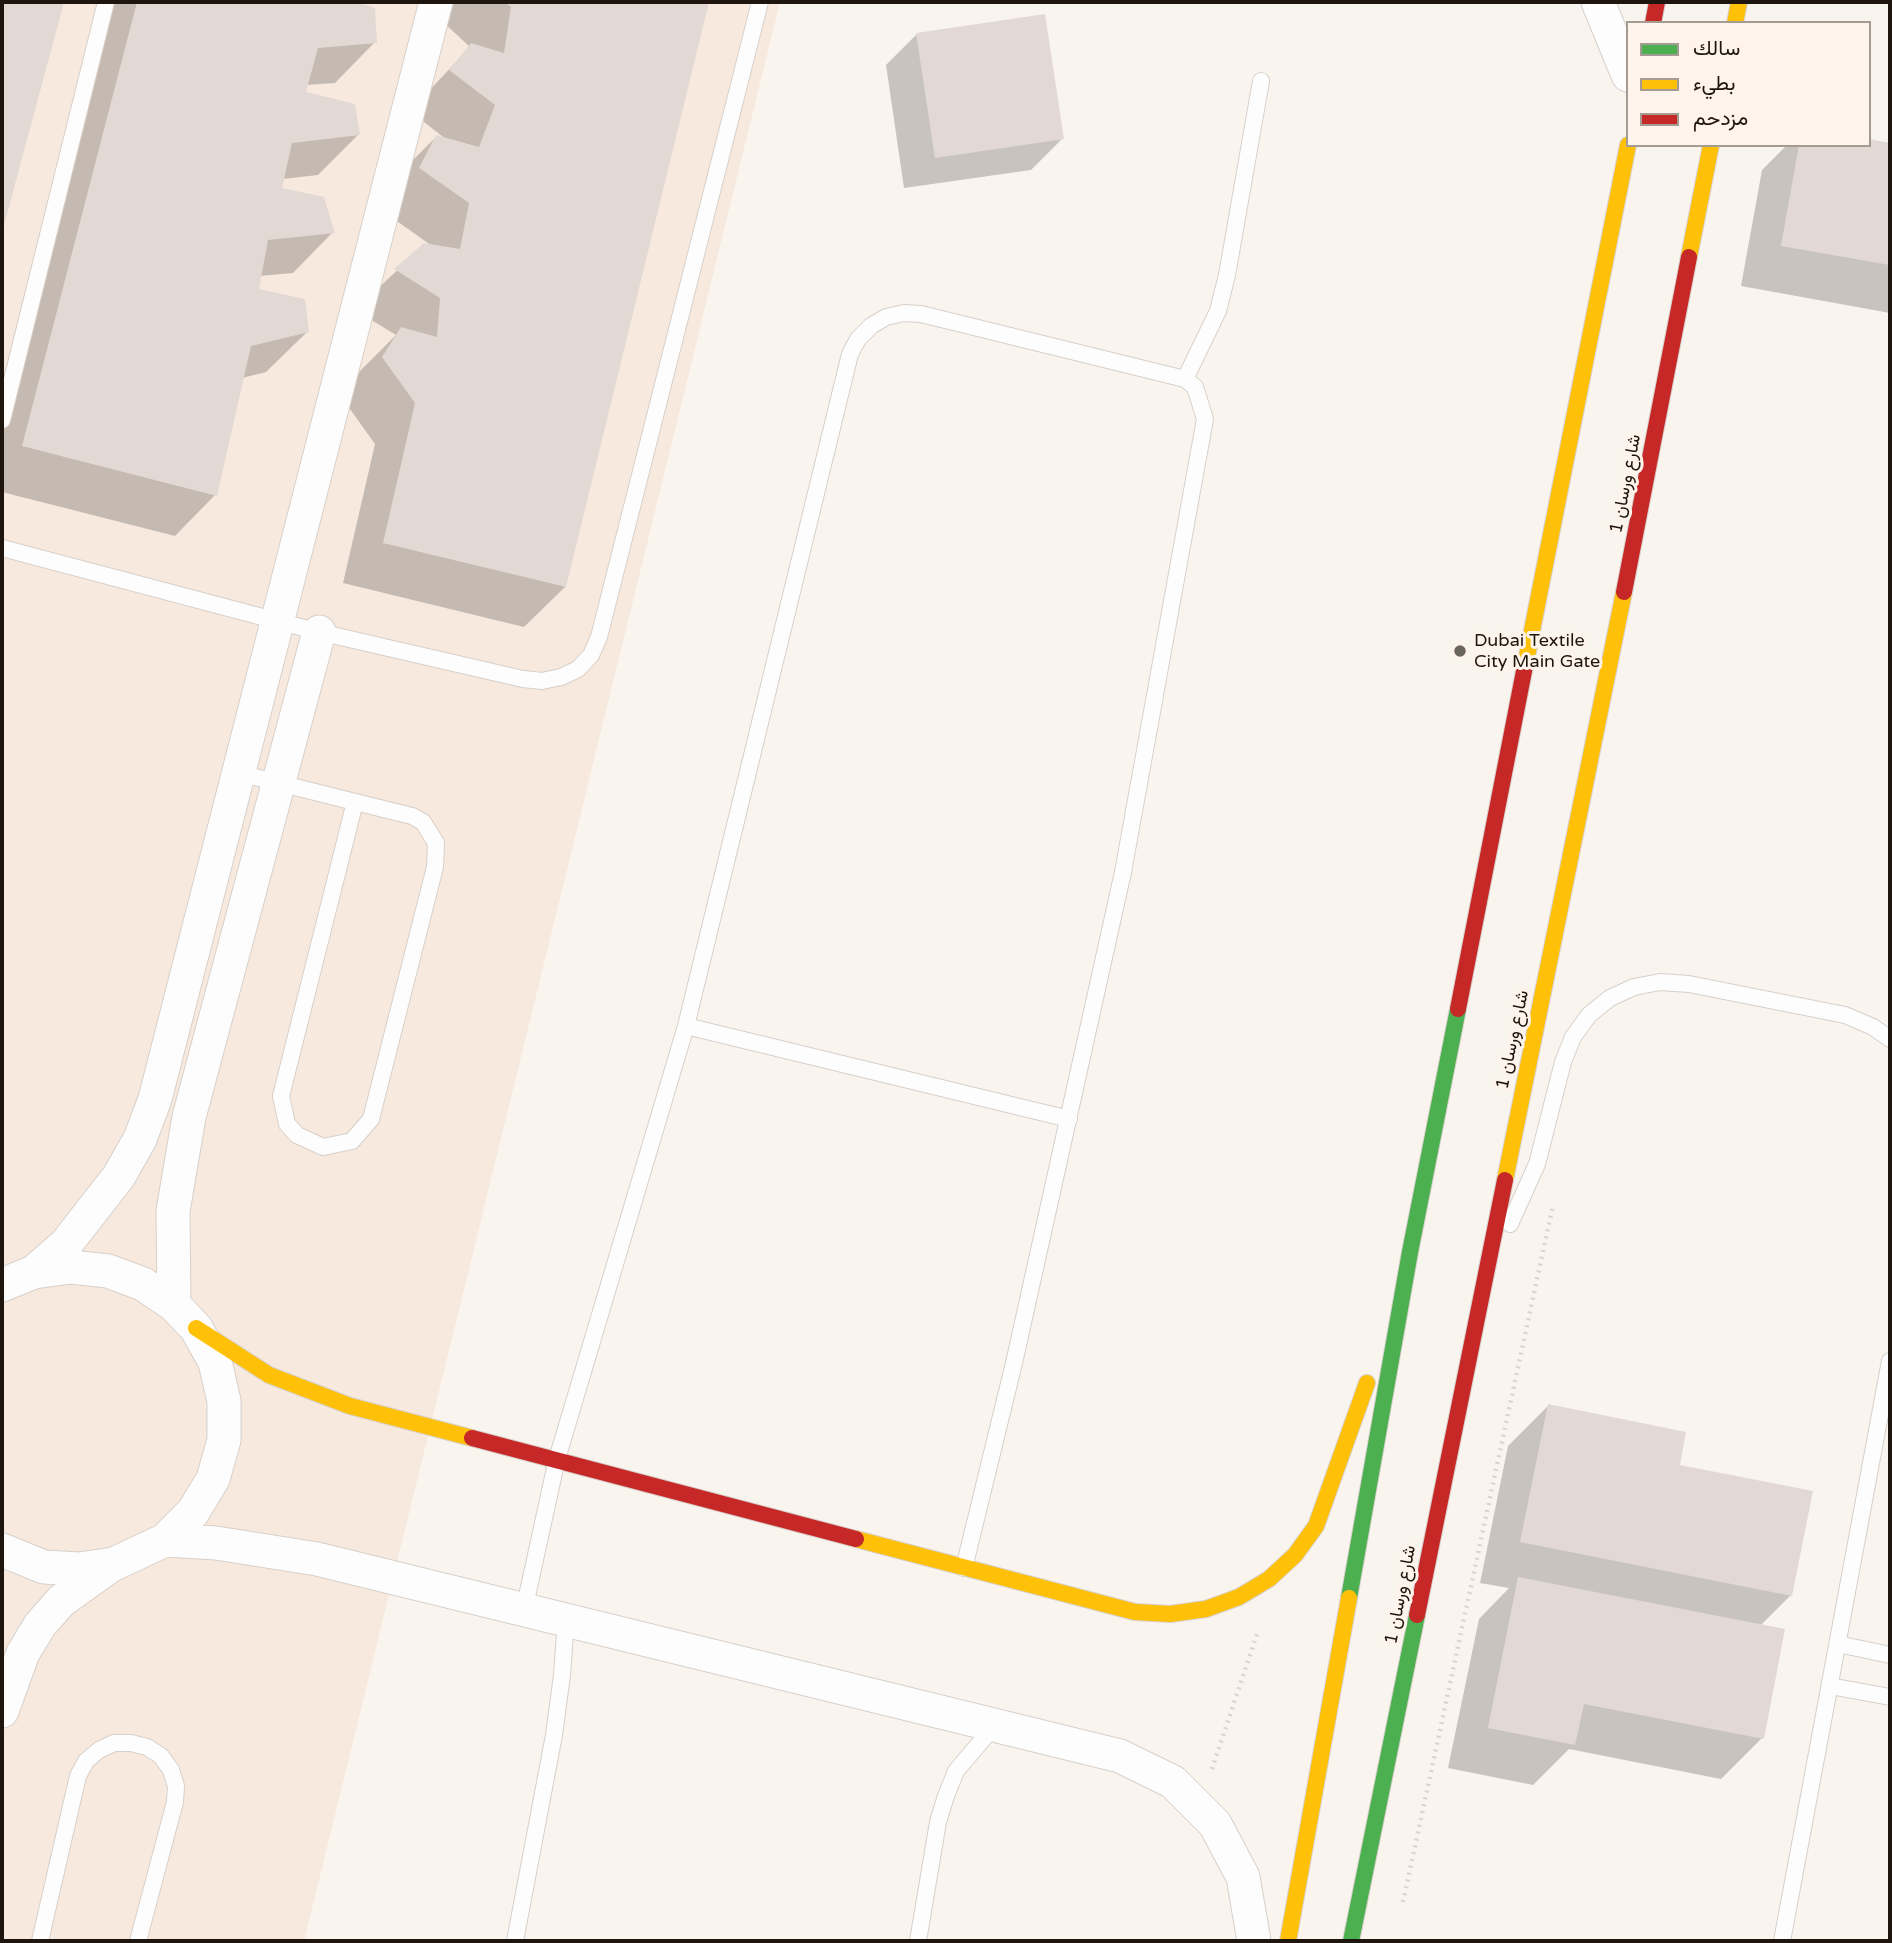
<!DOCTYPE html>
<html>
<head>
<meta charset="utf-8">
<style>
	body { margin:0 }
	#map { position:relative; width:1892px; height:1943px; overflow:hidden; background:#faf4ef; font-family:"Varela Round",Vazirmatn,sans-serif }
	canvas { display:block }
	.frame { position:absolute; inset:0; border:4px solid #1e160e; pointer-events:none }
	.legend { position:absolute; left:1626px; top:21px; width:245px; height:126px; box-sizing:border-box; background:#fef4eb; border:2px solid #a49b93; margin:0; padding:9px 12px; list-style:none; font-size:21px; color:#1e160e }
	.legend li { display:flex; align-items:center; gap:14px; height:35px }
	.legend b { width:35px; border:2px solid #a49b93 }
</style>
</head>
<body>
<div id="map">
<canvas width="1892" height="1943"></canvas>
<div class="frame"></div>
<ul class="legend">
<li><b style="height:9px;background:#4caf50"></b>سالك</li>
<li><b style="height:9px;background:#ffc107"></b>بطيء</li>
<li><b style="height:9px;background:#c62828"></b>مزدحم</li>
</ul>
</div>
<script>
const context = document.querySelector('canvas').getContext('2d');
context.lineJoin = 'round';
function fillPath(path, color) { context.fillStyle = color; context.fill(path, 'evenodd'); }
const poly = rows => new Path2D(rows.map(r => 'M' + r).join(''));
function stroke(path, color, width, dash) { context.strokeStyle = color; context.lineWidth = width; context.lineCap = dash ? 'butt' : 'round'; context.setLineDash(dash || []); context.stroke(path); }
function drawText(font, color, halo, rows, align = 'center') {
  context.font = font + ' "Varela Round",Vazirmatn,sans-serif'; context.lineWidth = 6; context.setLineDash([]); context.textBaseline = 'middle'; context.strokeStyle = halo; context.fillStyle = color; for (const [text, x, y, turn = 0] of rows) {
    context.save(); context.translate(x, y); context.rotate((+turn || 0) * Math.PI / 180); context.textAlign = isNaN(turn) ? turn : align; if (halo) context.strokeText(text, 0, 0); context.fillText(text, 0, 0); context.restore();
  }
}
fillPath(poly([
	[2,2,780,2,304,1941,2,1941]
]), '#f7e9de');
fillPath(poly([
	[2,2,62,2,2,226],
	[108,2,350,2,373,9,375,42,335,83,306,85,304,94,358,135,318,175,282,179,280,190,333,232,293,273,259,276,257,291,307,332,266,372,242,378,215,495,175,536,2,492,2,411],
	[435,2,708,2,565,587,524,627,343,583,375,444,342,398,361,370,396,335,355,310,424,245,432,246,380,209,396,177,436,137,447,140,410,111,470,47,429,9],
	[917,34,1062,139,1031,170,904,188,886,65],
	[1869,141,1890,145,1890,313,1741,286,1762,170,1787,145,1869,145],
	[1548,1406,1678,1466,1791,1595,1760,1626,1762,1738,1721,1779,1569,1749,1533,1785,1448,1768,1479,1619,1509,1588,1480,1583,1508,1446]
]), '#0003');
fillPath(poly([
	[2,2,64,2,3,229,2,229],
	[137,2,356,2,375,8,377,43,318,48,306,92,355,104,360,135,292,143,282,188,324,197,335,233,268,240,259,289,305,299,309,332,251,346,217,496,22,446],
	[505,2,709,2,566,587,383,543,415,403,382,357,401,327,437,337,440,298,394,269,424,243,460,249,469,203,419,168,436,135,479,147,495,105,449,70,471,43,504,53,511,7],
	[1045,14,1064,139,935,158,916,33],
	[1869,139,1890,143,1890,265,1781,246,1799,145,1869,145],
	[1548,1404,1686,1432,1680,1465,1813,1491,1792,1596,1520,1542],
	[1518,1577,1785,1629,1764,1739,1584,1704,1575,1745,1488,1728]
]), '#e2d9d4');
const lane = poly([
	[1185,379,1218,311,1227,275,1261,81],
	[2,420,106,2],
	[2,548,319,632,523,679,542,681,561,677,578,669,591,655,599,637,760,2],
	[239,773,355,802,412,816,423,822,436,843,435,867,371,1119,352,1141,323,1147,297,1135,287,1124,281,1096,355,802],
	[686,1026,1069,1119],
	[1510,1224,1537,1164,1563,1062,1573,1037,1589,1015,1610,998,1634,987,1660,982,1689,984,1845,1015,1873,1027,1890,1039],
	[524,1610,557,1459,686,1026,850,354,858,339,871,326,886,317,904,313,921,314,1185,379,1195,387,1205,419,1123,872,1014,1363,964,1568],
	[1838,1644,1890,1655],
	[1830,1686,1890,1697],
	[40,1941,78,1776,86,1761,99,1750,114,1743,131,1743,147,1747,161,1756,171,1770,176,1786,175,1802,138,1941],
	[515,1941,554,1735,562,1675,566,1620],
	[918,1941,938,1822,946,1796,956,1771,995,1725],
	[1782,1941,1890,1361]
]);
const street = poly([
	[1598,2,1628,75],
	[34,1272,66,1244,119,1176,140,1139,155,1099,436,2],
	[2,1285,34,1272,71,1267,108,1271,143,1284,174,1305,196,1328,215,1362,224,1401,224,1440,213,1479,193,1512,165,1540,114,1564,79,1569,44,1567,2,1550],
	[174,1305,173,1211,189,1117,319,632],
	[165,1540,216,1543,317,1559,1120,1756,1173,1782,1215,1824,1243,1877,1254,1941],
	[2,1711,23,1653,40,1625,61,1601,110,1566]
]);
const fast = poly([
	[1349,1598,1410,1252,1458,1009],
	[1351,1941,1417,1615]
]);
const slow = poly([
	[1735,23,1739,2],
	[1689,257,1711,145],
	[1525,666,1628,145],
	[1505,1180,1624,592],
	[196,1328,269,1375,350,1406,472,1438],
	[856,1539,1135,1612,1170,1614,1206,1609,1239,1597,1269,1579,1295,1555,1316,1526,1367,1383],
	[1288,1941,1349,1598]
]);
const jam = poly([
	[1653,23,1657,2],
	[1624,592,1689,257],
	[1458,1009,1525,666],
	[472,1438,856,1539],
	[1417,1615,1505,1180]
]);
stroke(lane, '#d7d0ca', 18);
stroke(street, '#d7d0ca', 35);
stroke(fast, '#d7d0ca', 18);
stroke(slow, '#d7d0ca', 18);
stroke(jam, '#d7d0ca', 18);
stroke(poly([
	[1212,1769,1258,1631],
	[1403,1902,1553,1205]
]), '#d7d5d4', 4.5, [2, 5]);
stroke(lane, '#fefdfd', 16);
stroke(street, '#fefdfd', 33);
stroke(fast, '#4caf50', 16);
stroke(slow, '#ffc107', 16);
stroke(jam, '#c62828', 16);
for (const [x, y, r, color] of [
	[1460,651,7,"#6b645d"]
]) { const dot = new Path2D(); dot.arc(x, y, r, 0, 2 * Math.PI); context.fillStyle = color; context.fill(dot); stroke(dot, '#fef4eb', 2.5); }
drawText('18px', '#1e160e', '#fef4eb', [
	["شارع ورسان 1",1626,484,-79],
	["شارع ورسان 1",1513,1040,-78],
	["شارع ورسان 1",1401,1595,-79]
]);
drawText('18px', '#1e160e', '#fef4eb', [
	["Dubai Textile",1474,641],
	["City Main Gate",1474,662]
], 'left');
</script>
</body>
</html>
